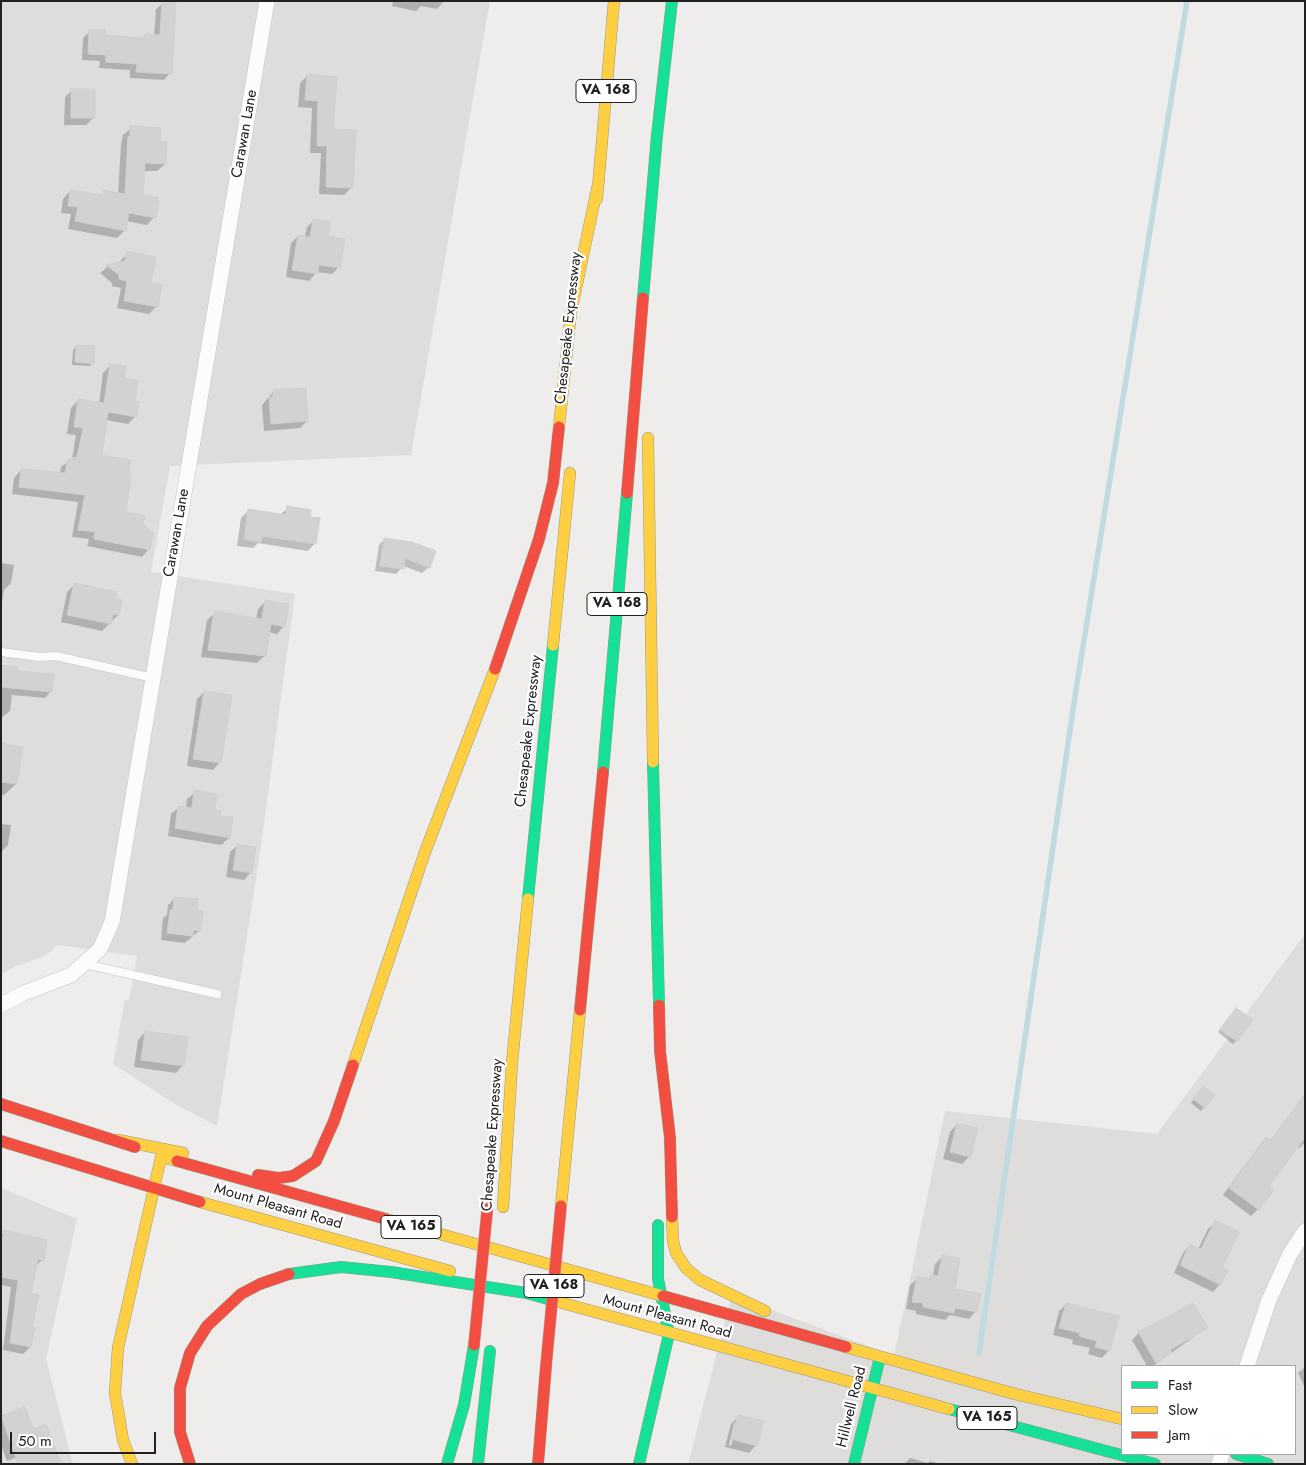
<!DOCTYPE html>
<html>
<head>
<meta charset="utf-8">
<style>
	body { margin:0 }
	#map { position:relative; width:1306px; height:1465px; overflow:hidden; background:#efedeb; font-family:Jost,sans-serif }
	canvas { display:block }
	.frame { position:absolute; inset:0; border:2px solid #212121; pointer-events:none }
	.legend { position:absolute; left:1121px; top:1365px; width:175px; height:90px; box-sizing:border-box; background:#fff; border:1px solid #a6a6a6; margin:0; padding:6px 9px; list-style:none; font-size:15px; color:#212121 }
	.legend li { display:flex; align-items:center; gap:10px; height:25px }
	.legend b { width:25px; border:1px solid #a6a6a6 }
	.scale { position:absolute; left:10px; top:1432px; width:146px; height:22px; box-sizing:border-box; border:2px solid #212121; border-top:0; padding-left:6px; font-size:15px; line-height:18px; white-space:nowrap; color:#212121; -webkit-text-stroke:4px #fff; paint-order:stroke }
</style>
</head>
<body>
<div id="map">
<canvas width="1306" height="1465"></canvas>
<div class="frame"></div>
<ul class="legend">
<li><b style="height:6px;background:#16e098"></b>Fast</li>
<li><b style="height:6px;background:#ffcf43"></b>Slow</li>
<li><b style="height:6px;background:#f24e42"></b>Jam</li>
</ul>
<div class="scale">50 m</div>
</div>
<script>
const context = document.querySelector('canvas').getContext('2d');
context.lineJoin = 'round';
function fillPath(path, color) { context.fillStyle = color; context.fill(path, 'evenodd'); }
const poly = rows => new Path2D(rows.map(r => 'M' + r).join(''));
function stroke(path, color, width, dash) { context.strokeStyle = color; context.lineWidth = width; context.lineCap = dash ? 'butt' : 'round'; context.setLineDash(dash || []); context.stroke(path); }
function drawText(font, color, halo, rows, align = 'center') {
  context.font = font + ' Jost,sans-serif'; context.lineWidth = 4.5; context.setLineDash([]); context.textBaseline = 'middle'; context.strokeStyle = halo; context.fillStyle = color; for (const [text, x, y, turn = 0] of rows) {
    context.save(); context.translate(x, y); context.rotate((+turn || 0) * Math.PI / 180); context.textAlign = isNaN(turn) ? turn : align; if (halo) context.strokeText(text, 0, 0); context.fillText(text, 0, 0); context.restore();
  }
}
fillPath(poly([
	[1,1,490,1,411,455,170,466,151,572,295,594,259,860,217,1126,175,1104,113,1064,125,1000,129,1000,137,956,58,945,45,956,14,967,1,975],
	[1305,934,1305,1464,688,1464,732,1295,894,1356,945,1111,1157,1134],
	[1122,1366,1295,1366,1295,1454,1122,1454],
	[1,1188,77,1219,46,1359,73,1464,1,1464]
]), '#dedddc');
fillPath(poly([
	[393,1,444,1,437,9,421,6,416,11,392,6],
	[163,3,170,73,164,80,130,78,130,70,99,68,100,61,82,60,83,38,90,31,104,37,142,39,145,35,154,36,156,9],
	[307,76,331,130,352,187,344,195,319,194,321,153,310,153,312,108,298,107,300,83],
	[72,90,93,118,86,125,64,125,65,97],
	[131,128,158,142,165,164,157,171,143,171,142,196,154,217,147,225,126,221,125,230,117,238,68,229,71,214,61,213,63,199,70,191,100,196,104,192,118,194,121,145,123,135],
	[314,220,327,237,339,267,332,274,317,272,309,281,286,277,291,243,298,236,305,237,307,227],
	[127,253,150,284,157,306,149,314,117,308,121,288,112,286,112,283,100,273,107,267,119,263],
	[76,346,93,363,90,366,72,365,73,350],
	[111,365,122,379,134,402,136,416,128,424,106,420,100,456,124,513,142,524,149,549,142,557,87,546,89,539,72,537,78,502,12,494,14,478,21,470,60,474,61,467,72,459,76,435,67,434,71,408,79,400,99,404,103,373],
	[273,392,307,421,300,428,264,431,262,405],
	[288,508,309,518,315,543,308,551,258,543,253,548,237,546,241,518,248,511,280,515],
	[385,539,429,567,422,573,403,566,396,574,375,571,379,545],
	[1,563,14,565,11,583,4,590,1,608],
	[74,585,114,600,118,615,102,631,61,622,67,592],
	[266,601,284,626,277,634,268,632,265,656,257,663,201,657,207,620,215,613,256,619,258,609],
	[1,666,16,672,51,691,45,698,12,695,10,711,1,718],
	[204,692,220,762,213,770,187,766,197,699],
	[1,744,16,784,4,795,1,795],
	[195,792,219,817,229,838,221,845,168,836,171,814,179,807,186,808,187,799],
	[1,824,11,825,8,845,1,852],
	[238,845,251,872,244,880,226,877,230,852],
	[175,898,195,911,199,931,185,943,161,940,163,918,167,915,168,905],
	[1233,1013,1236,1041,1233,1044,1218,1032],
	[145,1032,183,1065,176,1073,134,1067,138,1040],
	[1200,1091,1204,1107,1201,1111,1191,1103],
	[1305,1094,1305,1142,1299,1148,1297,1146,1268,1187,1258,1209,1251,1216,1223,1195,1259,1146,1266,1138,1270,1141],
	[957,1124,976,1129,969,1157,962,1164,943,1159,950,1132],
	[1215,1222,1220,1268,1220,1284,1213,1292,1174,1273,1183,1253,1190,1245,1198,1249,1208,1229],
	[5,1232,42,1260,34,1268,29,1294,30,1347,23,1354,3,1350,11,1287,1,1285,1,1235],
	[943,1256,953,1290,976,1311,969,1319,950,1315,945,1320,916,1314,916,1311,906,1309,910,1285,918,1278,928,1280,933,1276,935,1264],
	[1066,1304,1109,1350,1102,1358,1088,1354,1090,1348,1072,1344,1073,1340,1053,1335,1059,1311],
	[1206,1328,1153,1366,1147,1366,1132,1340,1139,1333],
	[1305,1367,1305,1388,1298,1373],
	[24,1408,32,1431,43,1447,7,1461,1,1445,1,1417],
	[738,1417,756,1445,749,1453,725,1447,731,1424],
	[734,1423,737,1423,731,1446,729,1445],
	[910,1458,928,1463,930,1461,941,1464,904,1464]
]), '#0003');
stroke(poly([
	[979,1353,1075,696,1187,1]
]), '#bfdbe1', 5.5);
const building = poly([
	[162,1,176,2,172,74,136,72,137,64,106,62,106,55,88,54,89,30,105,30,105,35,145,38,145,34,160,35,162,1],
	[307,74,337,77,333,129,356,130,353,188,326,187,327,146,317,146,318,101,305,100,307,74],
	[71,89,95,89,95,118,71,118,71,89],
	[130,126,161,128,160,141,167,141,166,164,145,163,143,195,159,198,156,218,129,213,126,231,75,221,78,207,68,206,70,190,102,195,103,190,125,194,128,136,130,137,130,126],
	[313,219,331,222,328,236,345,239,340,268,319,265,318,274,292,270,298,235,310,237,313,219],
	[126,251,156,257,151,283,162,285,158,307,124,301,127,281,119,279,119,275,106,265,125,261,126,251],
	[76,345,95,346,94,364,75,362,76,345],
	[110,364,126,366,124,378,138,381,135,401,139,402,137,417,108,412,102,455,131,460,128,475,131,475,126,512,145,516,143,523,153,533,150,550,94,539,95,532,78,530,85,495,19,487,21,469,65,473,68,459,77,457,83,428,74,427,78,399,104,403,110,364],
	[306,388,308,421,271,424,269,397,273,397,273,390,306,388],
	[287,506,311,510,310,517,320,518,316,544,262,536,261,542,244,539,248,509,286,515,287,506],
	[384,538,412,542,436,551,430,568,405,558,404,569,380,566,384,538],
	[74,583,117,592,116,599,122,600,119,615,113,614,111,624,67,615,74,583],
	[265,600,289,604,285,627,271,624,266,656,208,650,214,611,262,619,265,600],
	[1,665,18,667,17,671,54,674,52,692,1,687,1,665],
	[204,691,232,695,221,763,193,759,204,691],
	[1,743,23,747,17,784,1,782,1,743],
	[194,790,217,794,215,810,221,811,220,816,233,817,230,838,175,828,178,806,192,808,194,790],
	[237,844,256,847,252,873,233,870,237,844],
	[174,897,198,899,197,910,203,911,200,931,194,930,193,936,167,933,170,910,173,909,174,897],
	[1236,1008,1253,1020,1237,1042,1220,1029,1236,1008],
	[145,1031,188,1037,184,1066,141,1060,145,1031],
	[1203,1086,1215,1095,1205,1108,1193,1099,1203,1086],
	[1305,1095,1305,1138,1269,1186,1274,1190,1259,1210,1229,1188,1266,1137,1271,1140,1305,1095],
	[957,1123,978,1128,971,1157,950,1152,957,1123],
	[1215,1220,1239,1232,1222,1268,1228,1270,1221,1285,1180,1265,1190,1244,1201,1249,1215,1220],
	[4,1230,47,1240,44,1261,38,1259,31,1293,39,1295,32,1327,35,1327,31,1347,10,1343,18,1280,1,1277,1,1246,4,1230],
	[942,1255,960,1258,955,1289,981,1294,977,1312,955,1308,954,1313,923,1307,923,1303,912,1302,917,1276,931,1279,931,1275,938,1276,942,1255],
	[1066,1303,1119,1316,1110,1351,1095,1347,1097,1341,1079,1336,1080,1333,1059,1328,1066,1303],
	[1193,1303,1208,1328,1170,1350,1172,1353,1156,1363,1138,1332,1193,1303],
	[25,1407,33,1429,46,1424,61,1464,18,1464,1,1416,25,1407],
	[738,1415,764,1421,757,1446,731,1439,738,1415]
]);
fillPath(building, '#d4d2d0');
stroke(building, '#d2cfcc', 1);
const lane = poly([
	[1,652,39,657,56,656,153,678],
	[85,964,217,994]
]);
const street = poly([
	[1,1005,24,993,71,975,100,949,112,922,267,1],
	[1247,1366,1269,1300,1290,1254,1305,1231],
	[1219,1464,1222,1454]
]);
const fast = poly([
	[643,298,657,135,672,1],
	[653,762,659,1005],
	[603,772,627,493],
	[528,899,553,645],
	[289,1274,341,1267,391,1272,526,1293,555,1301],
	[949,1409,1155,1464],
	[1236,1454,1268,1464],
	[447,1464,464,1405,474,1345],
	[478,1464,490,1351],
	[639,1464,669,1334,658,1279,658,1225],
	[854,1464,880,1357]
]);
const slow = poly([
	[597,199,614,1],
	[559,427,571,312,599,180],
	[648,438,653,762],
	[553,645,570,473],
	[353,1065,425,852,495,669],
	[118,1140,183,1153],
	[200,1202,450,1271],
	[561,1206,580,1010],
	[503,1207,512,1063,528,899],
	[672,1217,673,1241,676,1253,686,1268,700,1280,765,1311],
	[386,1219,663,1296],
	[555,1301,949,1409],
	[846,1347,1015,1394,1122,1419],
	[132,1464,123,1440,115,1393,118,1348,161,1157,177,1161]
]);
const jam = poly([
	[627,493,643,298],
	[495,669,539,539,553,483,559,427],
	[659,1005,660,1051,670,1138,672,1217],
	[580,1010,603,772],
	[1,1104,135,1147],
	[1,1141,200,1202],
	[177,1161,386,1219],
	[258,1175,279,1178,293,1176,316,1161,334,1121,353,1065],
	[663,1296,846,1347],
	[190,1464,180,1432,180,1388,190,1353,207,1326,241,1294,260,1284,289,1274],
	[538,1464,546,1366]
]);
stroke(lane, '#c6c5c4', 9);
stroke(street, '#c6c5c4', 16);
stroke(fast, '#989982', 12);
stroke(slow, '#989982', 12);
stroke(jam, '#989982', 12);
stroke(lane, '#fdfcfc', 8);
stroke(street, '#fdfcfc', 15);
stroke(fast, '#16e098', 11);
stroke(slow, '#ffcf43', 11);
stroke(jam, '#f24e42', 11);
const jamBridge = poly([
	[474,1345,488,1202],
	[546,1366,561,1206]
]);
stroke(jamBridge, '#c4a2ad', 12, []);
stroke(jamBridge, '#f24e42', 11);
for (const [x, y, w] of [
	[606,91,60],
	[617,604,60],
	[411,1227,60],
	[554,1286,60],
	[987,1418,60]
]) { const box = new Path2D(); box.roundRect(x - w / 2, y - 11.5, w, 23, 4); context.fillStyle = '#fff'; context.fill(box); stroke(box, '#212121', 1); }
drawText('bold 14px', '#212121', null, [
	["VA 168",606,91],
	["VA 168",617,604],
	["VA 165",411,1227],
	["VA 168",554,1286],
	["VA 165",987,1418]
]);
drawText('15px', '#212121', '#fff', [
	["Carawan Lane",245,134,-80],
	["Chesapeake Expressway",569,328,-84],
	["Carawan Lane",177,533,-80],
	["Chesapeake Expressway",529,731,-84],
	["Chesapeake Expressway",493,1135,-86],
	["Mount Pleasant Road",278,1207,16],
	["Mount Pleasant Road",667,1317,15],
	["Hillwell Road",852,1407,-76]
]);
</script>
</body>
</html>
